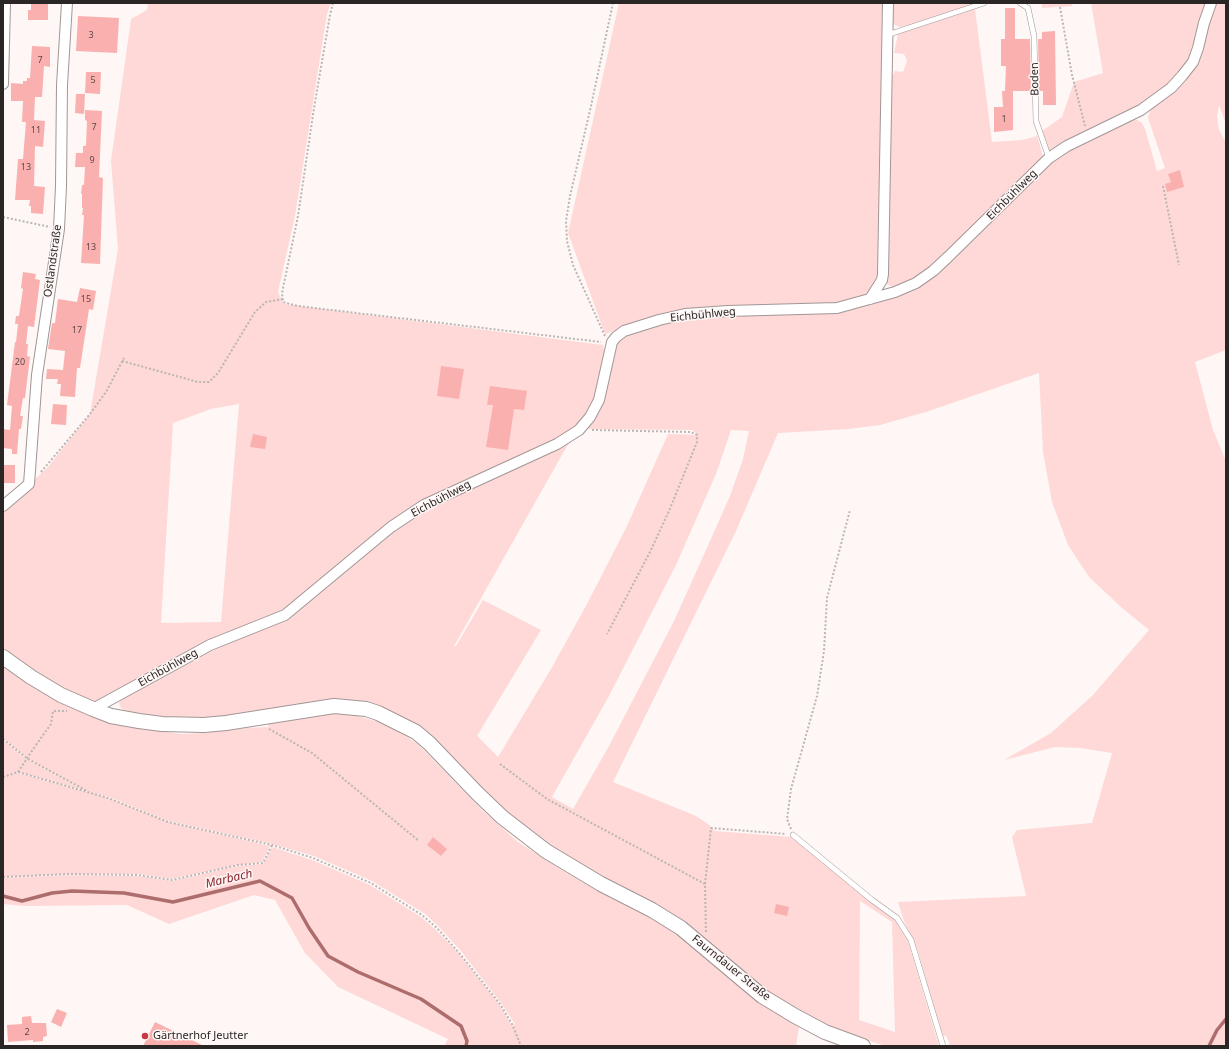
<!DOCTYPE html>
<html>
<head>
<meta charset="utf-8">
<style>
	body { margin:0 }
	#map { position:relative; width:1229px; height:1049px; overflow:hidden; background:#fef7f6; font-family:"Noto Sans",sans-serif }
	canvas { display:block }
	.frame { position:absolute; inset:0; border:4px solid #2b2626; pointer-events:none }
</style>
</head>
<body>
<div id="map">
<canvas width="1229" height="1049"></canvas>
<div class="frame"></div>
</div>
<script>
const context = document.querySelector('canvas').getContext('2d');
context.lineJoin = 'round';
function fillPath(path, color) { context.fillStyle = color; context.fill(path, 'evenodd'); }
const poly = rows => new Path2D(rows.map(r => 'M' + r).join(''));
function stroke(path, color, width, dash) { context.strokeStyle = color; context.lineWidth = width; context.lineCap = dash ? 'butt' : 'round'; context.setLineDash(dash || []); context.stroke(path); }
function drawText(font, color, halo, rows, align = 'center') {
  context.font = font + ' "Noto Sans",sans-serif'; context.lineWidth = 3; context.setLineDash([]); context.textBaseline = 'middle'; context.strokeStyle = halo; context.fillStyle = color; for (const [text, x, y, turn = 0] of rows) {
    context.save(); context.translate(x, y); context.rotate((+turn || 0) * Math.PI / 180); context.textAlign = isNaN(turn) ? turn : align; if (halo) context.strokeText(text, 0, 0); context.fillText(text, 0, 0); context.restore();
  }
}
fillPath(poly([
	[148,3,331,3,327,14,295,216,278,292,283,303,298,306,603,345,605,355,596,400,579,427,555,441,424,501,284,611,93,706,38,675,3,650,3,512,34,486,35,479,48,467,90,414,118,249,111,161,131,19,147,10],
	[239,404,221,622,161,623,173,423,211,409],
	[619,3,884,3,879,277,872,293,845,304,646,320,605,334,568,233],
	[890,3,974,3,974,4,912,24,900,27,890,23],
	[1042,3,1072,3,1072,6,1042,8],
	[1091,3,1207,3,1193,54,1183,73,1143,104,1050,154,1042,131,1062,117,1074,82,1103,73],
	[1214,3,1226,3,1226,124,1219,105,1217,117,1219,130,1226,142,1226,350,1195,362,1213,430,1226,461,1226,1046,949,1046,949,1042,946,1036,941,1035,918,951,904,921,898,902,1026,896,1012,837,1017,830,1092,823,1112,753,1080,748,1055,747,1004,760,1051,733,1093,695,1149,630,1121,607,1089,577,1068,545,1052,502,1043,452,1039,373,929,411,880,425,849,429,778,433,736,531,613,782,696,816,708,824,715,831,792,837,855,889,895,920,908,941,939,1046,886,1046,853,1036,829,1027,786,1005,555,851,524,827,483,791,433,739,366,704,352,701,332,701,232,718,160,718,128,713,121,708,119,703,122,698,222,646,287,617,392,532,426,508,571,439,454,646,456,646,483,600,541,630,477,736,498,757,551,669,587,604,627,526,668,434,698,435,692,430,585,429,616,346,620,340,627,335,686,317,782,313,911,290,1048,165,1069,149,1129,118,1137,120,1142,123,1145,129,1157,171,1165,168,1148,118,1150,110,1182,81],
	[731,430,749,431,743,459,730,496,702,559,674,621,609,746,573,809,552,797,609,696,676,565,716,474],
	[860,901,892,922,895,1032,859,1020],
	[975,9,992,142,1022,140,1034,137,1037,135,1043,157,981,221,919,278,894,288,887,284,886,281,890,81,895,71,903,72,907,61,904,54,894,53,898,34],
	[3,664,159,731,181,734,201,733,247,728,269,727,268,723,327,713,352,714,388,725,418,744,483,811,518,842,563,871,594,889,629,904,656,919,685,939,757,1000,789,1021,799,1027,796,1046,444,1046,448,1039,338,987,305,953,275,900,254,895,169,924,127,905,26,906,3,904,3,878,68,875,137,876,172,881,238,866,263,864,272,847,312,860,370,885,421,917,435,929,459,954,499,1004,512,1026,515,1024,501,1003,460,950,438,926,425,914,372,881,314,856,272,844,168,821,109,797,91,793,108,798,168,822,270,846,262,862,237,865,171,879,138,874,69,874,3,877,3,740,28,760,86,791,18,772,6,776,18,773,90,793,28,759,3,738]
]), '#fed9d7');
stroke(poly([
	[3,896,22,901,52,893,72,891,124,893,173,902,260,881,292,898,309,928,328,956,358,972,421,999,461,1026,467,1041,466,1046],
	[1209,1046,1217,1030,1226,1019]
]), '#ad6d6d', 3.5);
fillPath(poly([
	[31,4,48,4,48,20,28,20,28,10,31,10],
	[1005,8,1015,8,1015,39,1030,39,1031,91,1013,91,1013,130,994,132,994,107,1003,107,1002,91,1005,91,1006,66,1001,66,1001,39,1005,39],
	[78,16,119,18,117,53,76,51],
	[1055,31,1056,105,1043,105,1043,91,1039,91,1038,39,1042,39,1042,32],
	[32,46,50,47,50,67,44,66,42,97,35,97,34,120,45,121,43,147,35,146,34,186,45,187,43,214,31,213,31,206,29,206,30,200,15,200,18,159,23,159,26,122,22,122,23,101,11,101,11,83,23,84,23,81,27,81,27,78,30,78],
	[86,72,101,72,100,94,85,93],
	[76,94,85,94,84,114,75,113],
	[85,110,102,111,99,177,103,178,100,264,81,263,84,215,82,215,83,208,82,208,82,194,81,194,82,185,84,185,85,167,75,167,76,153,83,153,83,146,86,146,87,121,85,120],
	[1180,170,1184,187,1167,192,1165,184,1171,182,1168,174],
	[23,272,36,274,35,279,40,280,34,327,28,326,26,344,28,344,27,356,30,357,25,398,23,398,20,416,23,416,21,429,19,429,17,454,12,454,12,449,3,448,3,429,10,430,12,406,7,405,15,342,16,342,18,324,15,324,16,316,19,316,23,289,21,288],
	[80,288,96,291,93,310,89,309,80,368,77,368,75,397,60,396,61,384,57,384,58,379,46,379,47,369,63,370,65,351,48,349,52,323,55,323,58,299,77,302],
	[441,366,464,369,459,399,437,396],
	[490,386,527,391,524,410,514,409,508,450,486,447,493,405,487,405],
	[53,404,67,405,66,425,51,424],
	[253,434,267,437,265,449,250,447],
	[3,465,15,465,15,483,3,483],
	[433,837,447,849,441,856,427,845],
	[776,904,789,907,787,916,774,913],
	[57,1009,67,1013,61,1027,51,1022],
	[31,1016,32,1023,46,1023,47,1036,43,1037,43,1041,33,1042,33,1040,8,1042,7,1025,22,1024,22,1017],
	[155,1022,204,1046,143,1046]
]), '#fab0ae');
const lane = poly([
	[1020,3,1028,8,1034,36,1036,121,1049,158],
	[887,35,984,3],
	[793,835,872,900,897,918,911,940,943,1046]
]);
const street = poly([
	[3,84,5,3],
	[870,299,882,280,883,274,888,3],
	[3,506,29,484,37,375,59,229,61,186,62,85,67,3],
	[93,709,210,645,285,615,391,527,424,505,557,444,579,430,590,417,599,400,612,342,616,337,624,331,659,320,685,314,728,311,837,308,895,292,916,283,933,271,948,257,1049,158,1067,146,1141,110,1171,88,1182,76,1193,62,1198,48,1204,23,1211,3]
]);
const secondary = poly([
	[3,657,31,677,61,695,93,709,111,716,139,721,162,724,204,725,226,723,334,706,366,709,378,713,416,732,429,743,477,793,502,817,546,851,601,884,652,910,681,928,762,996,795,1016,825,1032,863,1046]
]);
stroke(lane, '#a29696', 6);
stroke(street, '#a29696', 12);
stroke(secondary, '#a29696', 16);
stroke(poly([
	[333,3,330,15,314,108,298,216,282,293,283,302,298,306,601,342],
	[1060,7,1072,75,1085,126],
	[1163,186,1179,265],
	[3,217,50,227],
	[605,336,573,265,567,241,566,221,570,196,591,106,613,3],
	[122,361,198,382,209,382,218,373,255,312,266,302,283,299],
	[592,430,691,432,697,435,697,442,669,511,650,552,607,634],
	[41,472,90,414,106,392,124,358],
	[269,729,312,753,419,841],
	[3,739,28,759,87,791],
	[36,745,51,724,53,711,67,711],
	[500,764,547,799,705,884,706,934],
	[3,777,18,772,108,798,168,822,272,845,313,858,371,883,422,915,437,928,460,954,500,1004,512,1024,521,1046],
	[791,829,787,819,791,789,817,696,824,651,827,598,850,510],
	[3,877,69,874,137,875,172,880,238,865,263,863,272,845],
	[705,884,711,828,786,834]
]), '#bbb5b4', 2, [2, 2]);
stroke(lane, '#fff', 5);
stroke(street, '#fff', 10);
stroke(secondary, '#fff', 14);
stroke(poly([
	[18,772,36,745]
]), '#bbb5b4', 2, [2, 2]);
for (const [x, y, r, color] of [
	[145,1036,4,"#c83845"]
]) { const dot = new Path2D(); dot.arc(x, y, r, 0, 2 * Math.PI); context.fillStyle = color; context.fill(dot); stroke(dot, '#fef7f6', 1.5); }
drawText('9px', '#5f4848', null, [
	["3",91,35],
	["7",40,60],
	["5",93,80],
	["1",1004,119],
	["7",94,127],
	["11",36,130],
	["9",92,160],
	["13",26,167],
	["13",91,247],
	["15",86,299],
	["17",77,330],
	["20",20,362],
	["2",27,1032]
]);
drawText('11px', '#2b2626', '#fef7f6', [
	["Boden",1035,79,-91],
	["Eichbühlweg",1012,195,-45],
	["Ostlandstraße",53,261,-82],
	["Eichbühlweg",703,315,-6],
	["Eichbühlweg",441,499,-28],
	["Eichbühlweg",168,668,-29],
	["Faurndauer Straße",731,968,39]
]);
drawText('11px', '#2b2626', '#fef7f6', [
	["Gärtnerhof Jeutter",153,1036]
], 'left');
drawText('italic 12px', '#8b222c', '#fef7f6', [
	["Marbach",229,879,-13]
]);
</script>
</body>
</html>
